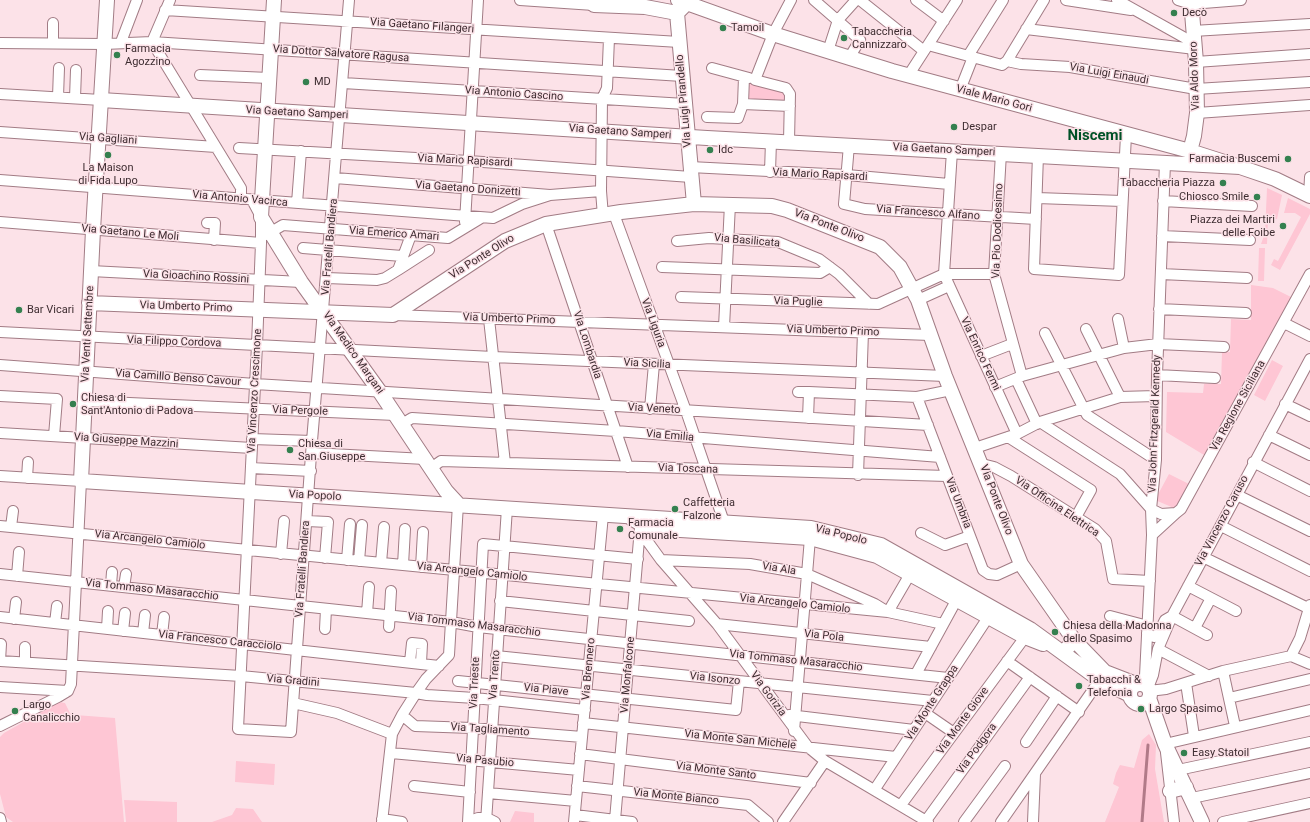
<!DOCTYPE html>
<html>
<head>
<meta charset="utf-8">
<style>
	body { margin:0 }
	canvas { display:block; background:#fce2e8 }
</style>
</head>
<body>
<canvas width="1310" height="822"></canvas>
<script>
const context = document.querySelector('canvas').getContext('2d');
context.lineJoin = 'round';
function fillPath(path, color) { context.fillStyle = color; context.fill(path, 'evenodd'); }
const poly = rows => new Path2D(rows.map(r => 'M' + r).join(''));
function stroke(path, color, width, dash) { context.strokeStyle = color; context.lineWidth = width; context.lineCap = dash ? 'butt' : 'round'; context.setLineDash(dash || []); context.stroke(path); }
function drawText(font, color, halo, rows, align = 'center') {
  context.font = font + ' Roboto,sans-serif'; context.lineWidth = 3; context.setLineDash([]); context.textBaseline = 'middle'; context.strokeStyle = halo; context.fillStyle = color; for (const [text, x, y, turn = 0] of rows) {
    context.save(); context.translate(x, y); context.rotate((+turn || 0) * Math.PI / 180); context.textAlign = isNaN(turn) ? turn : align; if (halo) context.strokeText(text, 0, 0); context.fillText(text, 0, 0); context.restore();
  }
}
fillPath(poly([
	[749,82,782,92,786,96,785,103,749,101,746,97],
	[1267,188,1282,195,1277,219,1268,219,1267,244,1261,244,1265,233],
	[1288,198,1310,209,1310,214,1280,270,1271,265,1274,259,1278,261,1301,217,1295,213,1284,213],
	[1259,248,1265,248,1264,281,1258,281],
	[1251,285,1273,288,1291,297,1204,455,1166,432,1167,392,1203,393,1204,384,1221,384,1222,352,1230,352,1231,319,1251,320],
	[1272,360,1283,366,1265,401,1254,395],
	[1169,474,1189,484,1178,506,1174,508,1155,500],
	[59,702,65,703,70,713,75,715,115,718,124,822,13,822,6,817,0,794,0,737,4,733],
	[1149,734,1156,745,1155,769,1164,822,1105,822,1119,787,1113,784,1116,773,1120,765,1134,768,1142,740],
	[236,761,275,764,274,785,235,782],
	[124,800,177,802,177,822,126,822],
	[236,808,253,809,262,822,212,822,232,815],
	[515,811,534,813,534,822,510,822]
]), '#fec6d4');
stroke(poly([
	[1142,822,1148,745]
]), '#b17a88', 3);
const street = poly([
	[170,0,152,42,241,188,241,199],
	[520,0,594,5],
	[814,0,860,40,849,58],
	[860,0,924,51],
	[916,0,944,21],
	[1066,0,1131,10],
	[1117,0,1194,43],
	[1178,0,1191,4,1241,0],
	[165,10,679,42],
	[53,23,53,43],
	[1026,29,1195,49],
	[1193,31,1310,24],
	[121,42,137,0],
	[0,43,104,44,152,42,682,76],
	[928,45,1002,65,1007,61,1021,64,1070,67,1196,89,1310,82],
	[828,51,838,20,856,0],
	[968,56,1003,0],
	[1007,61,1044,0],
	[1196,62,1310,54],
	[712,68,749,78],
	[200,75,269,78],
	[908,76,957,0],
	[343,83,685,104],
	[960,90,973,57],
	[0,94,101,100],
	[58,97,59,68],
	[75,98,76,70],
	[743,104,790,106],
	[1197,113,1310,105],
	[707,117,738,118,743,104,744,77],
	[0,132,216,147],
	[789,141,790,94,786,88,755,80,773,34,791,0],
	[849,145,844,204,865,209,1036,219],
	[239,148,469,161,691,177],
	[952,151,944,274,1017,434],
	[1001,153,994,274,1022,376],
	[1038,155,1034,269,1119,275,1126,135],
	[690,167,847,175,949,184],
	[770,172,771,141],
	[335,178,550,195,601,191],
	[0,180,493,218,522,204,550,195],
	[1309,196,1310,177],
	[1037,198,1122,201],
	[252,200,261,217,261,243,257,345,238,729,291,732,312,441,349,0],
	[1163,201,1252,206],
	[297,203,301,151],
	[614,214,686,411,724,522],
	[603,216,601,191,602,99,607,88,609,38],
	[0,222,261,243],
	[465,222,478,0],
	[207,223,215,223,214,240],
	[546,224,628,467],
	[266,235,283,225,448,238,481,218],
	[1162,236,1250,240],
	[677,241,709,238,778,242,819,259,839,274,869,304],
	[303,248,402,256],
	[662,267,820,273,830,267],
	[398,270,429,250],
	[91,271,301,282],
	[1161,274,1247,278],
	[327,278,377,280,385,278,398,270,411,235],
	[681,297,878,304,944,274,994,274],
	[918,300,949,286],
	[1159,309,1246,313],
	[393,315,930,335],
	[489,319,505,463],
	[1118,319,1124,348],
	[1284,323,1310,336],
	[724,327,730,204],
	[1086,329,1120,397],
	[0,332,493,357,945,376],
	[1045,333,1087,415,1156,460],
	[981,356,1012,344],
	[0,365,255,384,928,425],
	[1157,375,1215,378],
	[1016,379,1037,424],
	[995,387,1022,376,1124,348,1158,344,1224,347],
	[798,392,809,392],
	[0,396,57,399,54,436],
	[917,397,983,570,989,574,997,575,1021,564],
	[85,401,395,415],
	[1285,404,1310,416],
	[650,409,654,364],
	[808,418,809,392,917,397,951,390],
	[1040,422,1120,474,1151,509,1161,514,1176,513,1181,509,1310,274],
	[402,424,412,418,616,431,940,457],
	[0,433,252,448],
	[1269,435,1310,455],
	[1008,437,1091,490,1076,517],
	[252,439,312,441],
	[975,448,1017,434,1040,422,1120,397,1156,396],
	[312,453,425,459],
	[1253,462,1310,491],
	[982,464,994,467,1011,476,1095,529,1106,541,1113,579,1150,581],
	[251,468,311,471],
	[431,468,441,461,947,476],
	[858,475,863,332],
	[0,476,81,481,71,684,68,691,58,697,0,726],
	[27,478,28,462],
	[1237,495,1310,531],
	[307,521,328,522,325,558],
	[0,526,888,612,943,624],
	[1221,526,1310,571],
	[11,527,13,511],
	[640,531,661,560,717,624,808,747,825,761,928,822],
	[921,533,945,545,970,536],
	[1152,535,1176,513],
	[281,554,284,521],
	[1203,557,1308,608],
	[347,560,350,524],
	[661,560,750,564,807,574,875,604,888,612],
	[359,561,362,525],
	[381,563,384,527],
	[403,565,405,529],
	[421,567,423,532],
	[0,574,451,622,478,627,948,678],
	[17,576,19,552],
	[111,585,112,572],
	[1188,586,1236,611],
	[124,587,126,574],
	[500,601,689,621],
	[888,612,913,569],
	[367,613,369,587],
	[1110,616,1148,626],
	[0,617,439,666],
	[14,619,16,602],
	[55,623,57,606],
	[717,624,931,647],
	[389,627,391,591],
	[1195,628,1211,598],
	[107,629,108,611],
	[325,629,326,609],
	[123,631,125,613],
	[143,633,145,615],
	[1147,633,1154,637,1157,636,1165,620,1172,616,1207,635],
	[162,635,164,617],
	[1158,649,1209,676],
	[496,656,933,701],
	[1291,656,1300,638,1310,605],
	[0,661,241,676,416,693,427,695,475,698,585,710],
	[0,661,1,644],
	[1007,661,1079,712],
	[25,662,25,647],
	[410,662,412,643,422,644,421,663],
	[1223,671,1235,726],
	[916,674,957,599],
	[458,681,736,710,739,681],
	[1186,683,1194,736],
	[1141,684,1145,676,1152,535,1151,509,1156,460,1157,375,1165,163],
	[0,687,68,691],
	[1148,688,1153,675,1158,649,1172,616,1310,359],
	[1149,691,1166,689,1223,671,1291,656,1310,664],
	[1229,698,1310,679],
	[293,703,337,713,392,734],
	[925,713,954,733],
	[402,715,415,726,472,728,582,737],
	[789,715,914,730],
	[583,723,896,757],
	[794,731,810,538],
	[1026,742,1057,696],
	[391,753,579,770],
	[580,754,811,783],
	[1178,770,1310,742],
	[414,786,470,792],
	[577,786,748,805,768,822],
	[875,789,989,616],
	[488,793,576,801],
	[1192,798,1310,773],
	[901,805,1028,633],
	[575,815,632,822],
	[0,818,1,822],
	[382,819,402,822],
	[615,820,640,528],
	[382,822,392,734,402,715,416,693,426,679,449,655,458,504],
	[468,822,483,544,638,559],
	[468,822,478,818,487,818,495,822],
	[486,822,507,508],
	[574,822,603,515],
	[783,822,825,761],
	[925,822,1030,677],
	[964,822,1005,766],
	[1001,822,1104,674],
	[1033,822,1035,774],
	[1174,822,1165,744,1310,710],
	[1223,822,1310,803]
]);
const secondary = poly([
	[107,0,93,230,81,481,811,528,881,545,1030,629,1063,653],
	[274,0,261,217,301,282,380,392,446,491,458,504],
	[594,0,594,5,645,7,677,13],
	[678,0,773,34,892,71,1190,151,1240,167,1275,179,1310,196],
	[687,3,677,13,694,204],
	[101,100,707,138,1240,167],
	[1190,151,1194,136,1197,113,1196,62,1191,0],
	[89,303,393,315,505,241,546,224,621,212,694,204,772,206,787,210,880,247,900,267,918,300,945,376,1021,564,1074,640],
	[631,518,648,528,810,538,877,556,1025,637,1043,644],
	'1130 694a10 10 0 1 1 20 0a10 10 0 1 1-20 0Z',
	[1130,695,1100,680,1063,653,1074,640,1105,672,1136,684],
	[1149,698,1165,744,1202,822],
	[1170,791,1186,787]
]);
stroke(street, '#a27c85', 12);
stroke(secondary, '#a27c85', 16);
stroke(street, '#fff', 10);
stroke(secondary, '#fff', 14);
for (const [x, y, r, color] of [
	[1174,13,4,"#34804f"],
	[723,28,4,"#34804f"],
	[844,38,4,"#34804f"],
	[117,55,4,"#34804f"],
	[306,82,4,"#34804f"],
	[954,127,4,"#34804f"],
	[710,150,4,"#34804f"],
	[108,155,4,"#34804f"],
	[1288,159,4,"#34804f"],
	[1223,183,4,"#34804f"],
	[1257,197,4,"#34804f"],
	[1283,226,4,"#34804f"],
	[19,310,4,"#34804f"],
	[73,404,4,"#34804f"],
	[290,450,4,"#34804f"],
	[675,509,4,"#34804f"],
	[620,529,4,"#34804f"],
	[1055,632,4,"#34804f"],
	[1079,686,4,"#34804f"],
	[1141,709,4,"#34804f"],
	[15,711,4,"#34804f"],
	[1184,753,4,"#34804f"]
]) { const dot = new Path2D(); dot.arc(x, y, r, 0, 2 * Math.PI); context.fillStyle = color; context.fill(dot); stroke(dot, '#fce2e8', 1.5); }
drawText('11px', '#3d2c30', '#fce2e8', [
	["Decò",1182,13],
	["Tamoil",731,28],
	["Tabaccheria",852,32],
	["Cannizzaro",852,45],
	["Farmacia",125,49],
	["Agozzino",125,62],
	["MD",314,82],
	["Despar",962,127],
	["Idc",718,150],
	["Farmacia Buscemi",1280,159,"right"],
	["La Maison",108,168,"center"],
	["di Fida Lupo",108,181,"center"],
	["Tabaccheria Piazza",1215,183,"right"],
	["Chiosco Smile",1249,197,"right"],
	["Piazza dei Martiri",1275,220,"right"],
	["delle Foibe",1275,233,"right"],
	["Bar Vicari",27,310],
	["Chiesa di",81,398],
	["Sant'Antonio di Padova",81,411],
	["Chiesa di",298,444],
	["San Giuseppe",298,457],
	["Caffetteria",683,503],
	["Falzone",683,516],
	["Farmacia",628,523],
	["Comunale",628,536],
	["Chiesa della Madonna",1063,626],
	["dello Spasimo",1063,639],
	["Tabacchi &",1087,680],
	["Telefonia",1087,693],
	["Largo",23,705],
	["Canalicchio",23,718],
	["Largo Spasimo",1149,709],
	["Easy Statoil",1192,753]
], 'left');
drawText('11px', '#3d2c30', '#fce2e8', [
	["Via Gaetano Filangeri",422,26,4],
	["Via Dottor Salvatore Ragusa",341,54,4],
	["Via Luigi Einaudi",1109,74,10],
	["Via Aldo Moro",1195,76,-92],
	["Via Antonio Cascino",514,94,4],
	["Viale Mario Gori",994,99,15],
	["Via Luigi Pirandello",684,101,-95],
	["Via Gaetano Samperi",297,113,3],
	["Via Gaetano Samperi",620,132,4],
	["Via Gagliani",108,139,4],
	["Via Gaetano Samperi",944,150,3],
	["Via Mario Rapisardi",465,161,3],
	["Via Mario Rapisardi",820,175,3],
	["Via Gaetano Donizetti",468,189,4],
	["Via Antonio Vacirca",240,199,5],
	["Via Francesco Alfano",928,213,4],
	["Via Ponte Olivo",829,226,21],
	["Via Pio Dodicesimo",998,231,-88],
	["Via Gaetano Le Moli",130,233,5],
	["Via Emerico Amari",394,234,4],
	["Via Basilicata",747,241,5],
	["Via Fratelli Bandiera",330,247,-85],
	["Via Ponte Olivo",482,257,-32],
	["Via Gioachino Rossini",196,277,3],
	["Via Puglie",798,302,2],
	["Via Umberto Primo",186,307,2],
	["Via Umberto Primo",509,319,2],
	["Via Liguria",653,323,70],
	["Via Umberto Primo",833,331,2],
	["Via Venti Settembre",88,334,-87],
	["Via Filippo Cordova",174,342,2],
	["Via Lombardia",587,345,72],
	["Via Medico Margani",353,353,55],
	["Via Enrico Fermi",980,354,65],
	["Via Sicilia",647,364,3],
	["Via Camillo Benso Cavour",178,378,4],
	["Via Vincenzo Crescimone",255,391,-87],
	["Via Regione Siciliana",1238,406,-61],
	["Via Veneto",654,409,3],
	["Via Pergole",300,411,2],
	["Via John Fitzgerald Kennedy",1155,424,-88],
	["Via Emilia",670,436,5],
	["Via Giuseppe Mazzini",126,441,4],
	["Via Toscana",688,469,2],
	["Via Popolo",315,496,3],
	["Via Ponte Olivo",996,500,69],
	["Via Umbria",958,503,69],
	["Via Officina Elettrica",1057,507,34],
	["Via Vincenzo Caruso",1222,521,-62],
	["Via Popolo",841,535,14],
	["Via Arcangelo Camiolo",150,540,6],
	["Via Fratelli Bandiera",303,569,-86],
	["Via Ala",779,569,9],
	["Via Arcangelo Camiolo",472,572,6],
	["Via Tommaso Masaracchio",152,590,6],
	["Via Arcangelo Camiolo",795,604,6],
	["Via Tommaso Masaracchio",474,625,7],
	["Via Pola",824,636,6],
	["Via Francesco Caracciolo",220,641,6],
	["Via Tommaso Masaracchio",796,661,6],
	["Via Brennero",589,669,-85],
	["Via Trento",495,675,-86],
	["Via Monfalcone",628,675,-85],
	["Via Isonzo",715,679,6],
	["Via Gradini",293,681,5],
	["Via Trieste",475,683,-87],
	["Via Piave",546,690,6],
	["Via Gorizia",768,694,54],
	["Via Monte Grappa",932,703,-57],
	["Via Monte Giove",963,721,-54],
	["Via Tagliamento",490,730,4],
	["Via Monte San Michele",740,740,6],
	["Via Podgora",977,749,-54],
	["Via Pasubio",485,761,5],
	["Via Monte Santo",716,771,7],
	["Via Monte Bianco",676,797,6]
]);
drawText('bold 15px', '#005127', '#fce2e8', [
	["Niscemi",1095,136]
]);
</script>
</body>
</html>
